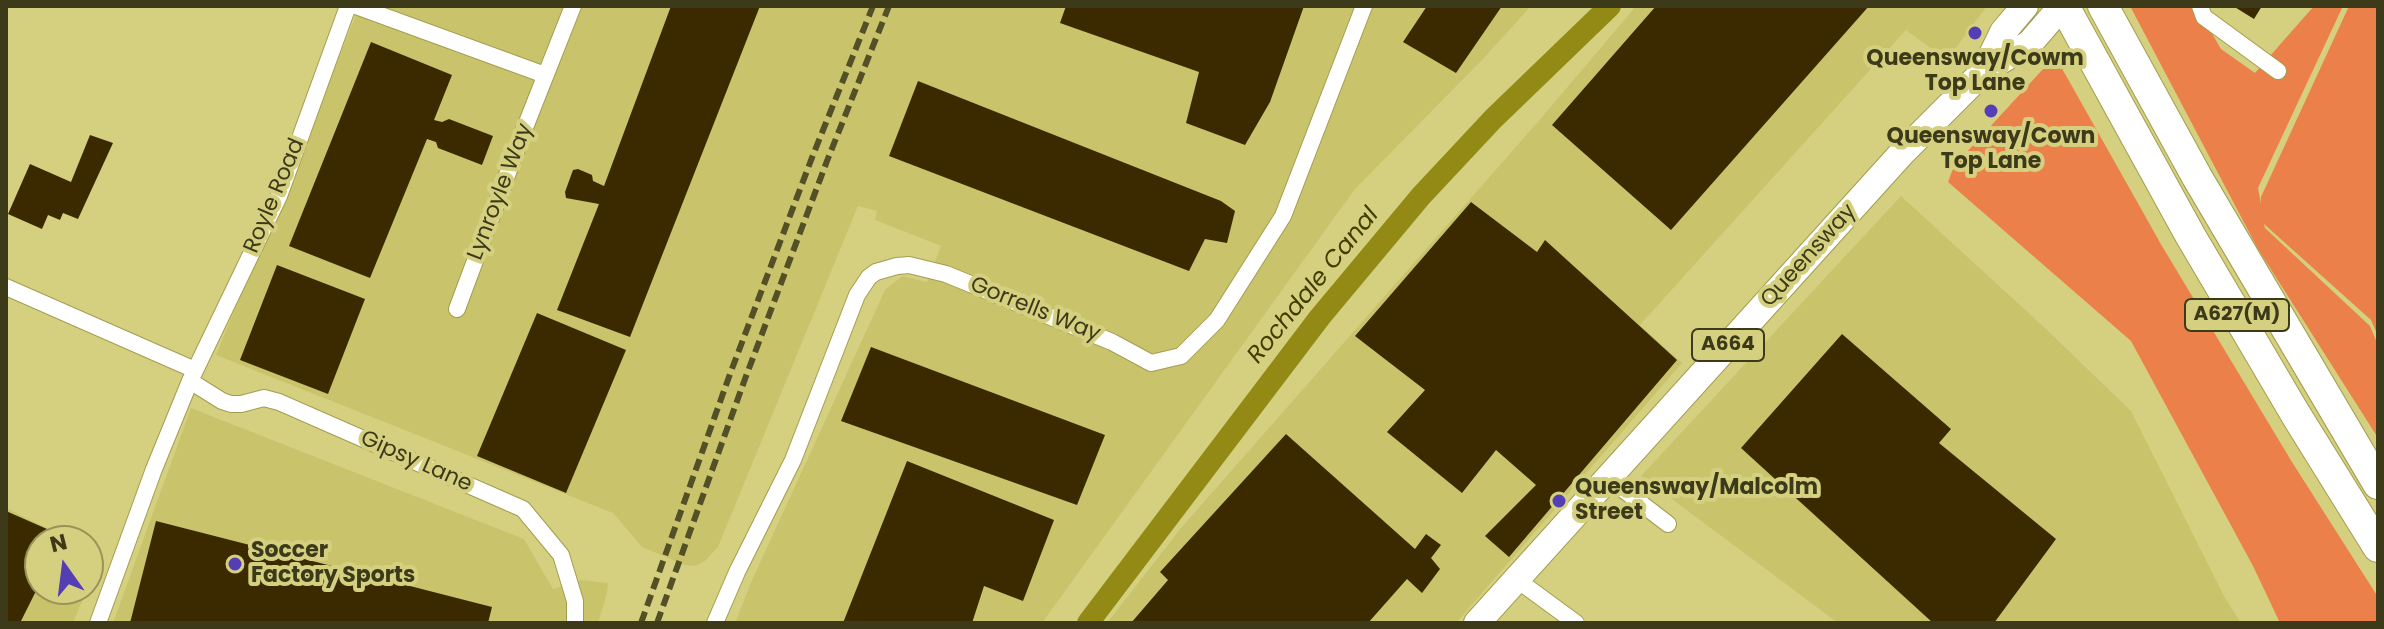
<!DOCTYPE html>
<html>
<head>
<meta charset="utf-8">
<style>
	body { margin:0 }
	#map { position:relative; width:2384px; height:629px; overflow:hidden; background:#d5d080; font-family:Poppins,sans-serif }
	canvas { display:block }
	.frame { position:absolute; inset:0; border:8px solid #3c3a19; pointer-events:none }
	.north { position:absolute; left:24px; top:525px; width:80px; height:80px; box-sizing:border-box; background:#d5d080; border:2px solid #989457; border-radius:50%; rotate:346deg; font-size:22px; font-weight:700; line-height:32px; text-align:center; color:#3c3a19 }
	.north::after { content:''; display:block; margin:auto; width:28px; height:36px; background:#543eb6; clip-path:polygon(50% 0,100% 100%,50% 72%,0 100%) }
</style>
</head>
<body>
<div id="map">
<canvas width="2384" height="629"></canvas>
<div class="frame"></div>
<div class="north">N</div>
</div>
<script>
const context = document.querySelector('canvas').getContext('2d');
context.lineJoin = 'round';
function fillPath(path, color) { context.fillStyle = color; context.fill(path, 'evenodd'); }
const poly = rows => new Path2D(rows.map(r => 'M' + r).join(''));
function stroke(path, color, width, dash) { context.strokeStyle = color; context.lineWidth = width; context.lineCap = dash ? 'butt' : 'round'; context.setLineDash(dash || []); context.stroke(path); }
function drawText(font, color, halo, rows, align = 'center') {
  context.font = font + ' Poppins,sans-serif'; context.lineWidth = 8; context.setLineDash([]); context.textBaseline = 'middle'; context.strokeStyle = halo; context.fillStyle = color; for (const [text, x, y, turn = 0] of rows) {
    context.save(); context.translate(x, y); context.rotate((+turn || 0) * Math.PI / 180); context.textAlign = isNaN(turn) ? turn : align; if (halo) context.strokeText(text, 0, 0); context.fillText(text, 0, 0); context.restore();
  }
}
fillPath(poly([
	[360,6,1531,6,1483,59,1355,189,1042,623,735,623,752,580,885,290,902,276,927,282,941,246,875,220,877,211,858,206,718,547,705,561,695,566,685,565,642,547,613,513,216,355],
	[1636,6,1987,6,1947,60,1906,30,1640,325,1682,363,1456,623,1107,623,1181,528,1543,116],
	[1901,196,2045,328,2131,411,2225,598,2241,623,1838,623,1641,476],
	[191,408,524,539,553,589,581,580,608,583,607,593,598,623,113,623],
	[6,508,72,541,40,541,40,589,87,589,73,623,6,623]
]), '#c9c46b');
fillPath(poly([
	[2130,6,2196,6,2221,49,2255,73,2314,6,2343,6,2258,188,2261,204,2261,197,2349,6,2378,6,2378,336,2371,320,2264,224,2265,228,2370,326,2378,345,2378,438,2258,249],
	[2055,56,2162,246,2292,462,2378,597,2378,623,2280,623,2253,566,2131,341,1948,182,1954,166]
]), '#ec804b');
stroke(poly([
	[1088,623,1320,317,1421,196,1493,119,1610,6]
]), '#928a15', 22);
fillPath(poly([
	[671,6,760,6,630,337,557,310,599,204,566,198,565,192,573,170,578,169,592,175,593,181,604,186],
	[1066,6,1304,6,1270,102,1245,145,1186,123,1199,72,1060,23],
	[1427,6,1502,6,1456,73,1403,42],
	[1656,6,1869,6,1671,230,1552,125],
	[2233,6,2262,6,2254,19],
	[371,42,452,75,434,120,442,122,449,119,493,136,482,165,438,148,436,142,427,139,370,278,289,246],
	[918,81,1221,201,1235,211,1227,243,1205,239,1189,271,889,156],
	[90,135,113,143,78,219,63,213,60,220,48,215,42,229,8,214,30,164,71,182],
	[1471,202,1537,252,1545,240,1677,360,1509,557,1485,536,1536,485,1496,450,1462,493,1387,432,1425,390,1355,336],
	[277,265,365,299,328,394,240,360],
	[537,313,626,350,566,493,477,456],
	[1842,334,1951,429,1939,443,2056,539,1994,623,1933,623,1741,448],
	[871,347,1105,435,1077,505,841,421],
	[1286,434,1415,549,1426,534,1441,545,1431,558,1440,569,1422,593,1407,579,1368,623,1131,623,1168,580,1160,572],
	[907,461,1054,520,1023,601,984,586,972,623,843,623],
	[6,511,63,536,61,541,40,541,40,583,20,623,6,623],
	[156,521,492,607,488,623,130,623]
]), '#3b2a00');
const minor = poly([
	[356,6,545,75],
	[2200,6,2204,17,2278,71],
	[6,287,195,370],
	[457,309,522,135,573,6],
	[190,381,222,401,231,404,241,404,264,398,279,402,523,509,561,555,575,601,575,623],
	[1608,478,1668,524],
	[1516,579,1576,623],
	[98,623,154,469,190,381,279,196,348,6],
	[715,623,737,572,793,460,857,295,869,277,876,272,897,266,909,265,946,274,1112,342,1151,363,1181,356,1217,320,1283,216,1364,6]
]);
const primary = poly([
	[1984,71,2003,32,2025,6],
	[1477,623,1902,153,1984,71,2030,43,2062,6]
]);
const motorway = poly([
	[2064,6,2190,235,2296,415,2378,547],
	[2103,6,2197,177,2378,484]
]);
stroke(minor, '#a39e4f', 18);
stroke(primary, '#a39e4f', 28);
stroke(motorway, '#a39e4f', 32);
stroke(minor, '#fff', 16);
stroke(primary, '#fff', 26);
stroke(motorway, '#fff', 30);
stroke(poly([
	[641,623,730,374,813,155,873,6],
	[657,623,745,379,827,161,889,6]
]), '#535028', 6, [12, 6]);
for (const [x, y, r, color] of [
	[1975,33,8,"#543eb6"],
	[1991,111,8,"#543eb6"],
	[1559,501,8,"#543eb6"],
	[235,564,8,"#543eb6"]
]) { const dot = new Path2D(); dot.arc(x, y, r, 0, 2 * Math.PI); context.fillStyle = color; context.fill(dot); stroke(dot, '#d5d080', 3); }
for (const [x, y, w] of [
	[2237,315,104],
	[1728,345,72]
]) { const box = new Path2D(); box.roundRect(x - w / 2, y - 16, w, 32, 6); context.fillStyle = '#d5d080'; context.fill(box); stroke(box, '#3c3a19', 2); }
drawText('bold 20px', '#3c3a19', null, [
	["A627(M)",2237,315],
	["A664",1728,345]
]);
drawText('bold 22px', '#3c3a19', '#d5d080', [
	["Queensway/Cowm",1975,59],
	["Top Lane",1975,84],
	["Queensway/Cown",1991,137],
	["Top Lane",1991,162],
	["Queensway/Malcolm",1575,488,"left"],
	["Street",1575,513,"left"],
	["Soccer",251,551,"left"],
	["Factory Sports",251,576,"left"]
]);
drawText('22px', '#3c3a19', '#d5d080', [
	["Lynroyle Way",501,192,-69],
	["Royle Road",275,196,-67],
	["Queensway",1809,256,-48],
	["Gorrells Way",1035,310,22],
	["Gipsy Lane",416,462,24]
]);
drawText('italic 24px', '#413d00', '#d5d080', [
	["Rochdale Canal",1314,286,-51]
]);
</script>
</body>
</html>
